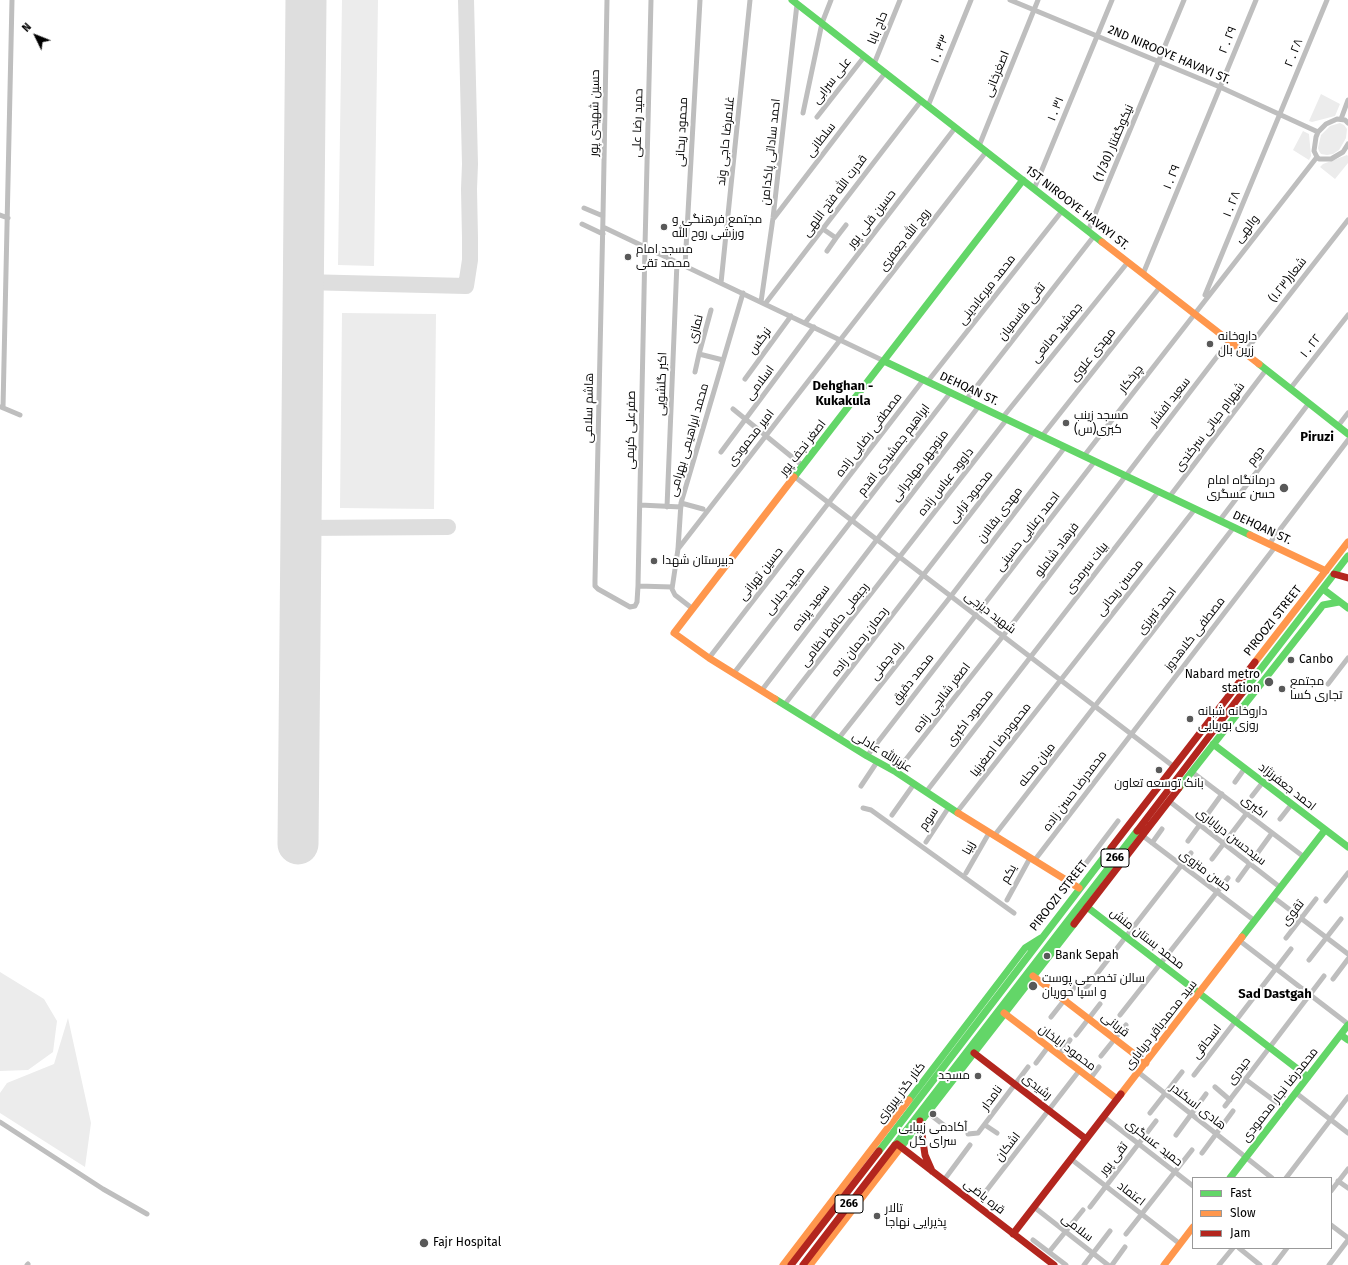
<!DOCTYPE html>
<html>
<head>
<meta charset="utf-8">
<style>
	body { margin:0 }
	#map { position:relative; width:1348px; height:1265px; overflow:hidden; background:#fff; font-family:"Fira Sans",sans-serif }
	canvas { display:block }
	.legend { position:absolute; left:1192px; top:1177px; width:140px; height:72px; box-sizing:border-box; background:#fff; border:1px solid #999; margin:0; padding:5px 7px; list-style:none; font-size:12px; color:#000 }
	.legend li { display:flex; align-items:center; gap:8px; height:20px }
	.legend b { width:20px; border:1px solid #999 }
	.north { position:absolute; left:16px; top:16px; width:40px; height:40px; -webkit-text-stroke:3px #fff; paint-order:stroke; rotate:313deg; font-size:11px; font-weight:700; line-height:16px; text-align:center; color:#000 }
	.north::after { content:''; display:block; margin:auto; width:14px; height:18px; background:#000; clip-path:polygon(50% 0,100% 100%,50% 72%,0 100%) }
</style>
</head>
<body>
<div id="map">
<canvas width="1348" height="1265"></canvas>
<ul class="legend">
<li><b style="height:5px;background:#63d668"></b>Fast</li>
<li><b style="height:5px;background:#ff974d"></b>Slow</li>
<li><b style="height:5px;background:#b3261e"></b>Jam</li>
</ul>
<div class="north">N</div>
</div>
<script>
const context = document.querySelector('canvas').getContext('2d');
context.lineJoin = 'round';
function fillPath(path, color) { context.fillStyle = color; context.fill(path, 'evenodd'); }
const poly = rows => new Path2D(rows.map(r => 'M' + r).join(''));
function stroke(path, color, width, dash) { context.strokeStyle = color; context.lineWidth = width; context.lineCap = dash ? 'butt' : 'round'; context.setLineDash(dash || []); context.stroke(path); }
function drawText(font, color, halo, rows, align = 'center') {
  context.font = font + ' "Fira Sans",Cairo,sans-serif'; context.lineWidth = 4; context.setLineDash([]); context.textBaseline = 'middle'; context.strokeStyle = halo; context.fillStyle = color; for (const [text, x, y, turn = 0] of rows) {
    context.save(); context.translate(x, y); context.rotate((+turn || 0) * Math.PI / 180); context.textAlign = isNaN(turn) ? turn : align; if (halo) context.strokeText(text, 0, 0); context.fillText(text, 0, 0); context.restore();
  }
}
fillPath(poly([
	[342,0,378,0,374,266,338,265],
	[1321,94,1340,104,1335,116,1312,122,1309,121],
	[1340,123,1344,125,1347,129,1346,138,1342,145,1339,150,1333,154,1327,155,1321,154,1319,151,1318,148,1321,135,1330,126],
	[1303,131,1309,134,1311,156,1309,160,1293,150],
	[1347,155,1348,156,1348,163,1335,179,1320,167,1323,164],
	[342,313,436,314,434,509,340,508],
	[0,972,44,999,57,1021,53,1052,28,1070,0,1071],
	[68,1018,91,1123,85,1167,0,1113,0,1093,7,1083,54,1064]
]), '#ececec');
stroke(poly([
	[303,282,466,286,470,260,470,238,469,189,470,164,466,0],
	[301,528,448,527]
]), '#dedede', 16);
stroke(poly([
	[298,844,306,0]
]), '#dedede', 41);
stroke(poly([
	[607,0,603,216,595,580,595,586,598,589,630,607,635,606,637,602,638,586,645,246,651,0],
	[1010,0,1220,87,1318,132],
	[874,64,900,0],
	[928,106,971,0],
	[803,113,822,23,831,0],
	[817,117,864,57],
	[1341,119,1348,100],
	[1348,123,1345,120,1337,119,1326,124,1318,132,1316,137,1314,151,1317,157,1319,159,1331,159,1343,152,1348,144],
	[979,146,1038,0],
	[1034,189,1112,0],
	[584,208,603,216],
	[0,215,8,218],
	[774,218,885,73],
	[582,224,603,234],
	[603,227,884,361],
	[823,229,836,238,846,225],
	[1088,231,1184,0],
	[827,251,836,238],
	[685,266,700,0],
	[1143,274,1256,0],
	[721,283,750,0],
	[1205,295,1327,0],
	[761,302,773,218,797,4],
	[765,304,921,101],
	[711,310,699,354,723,360],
	[805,323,955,128],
	[1244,353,1348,220],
	[695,372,699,354],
	[745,379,791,316],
	[928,381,1062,211],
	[1290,389,1348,315],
	[966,400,1094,236],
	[1,407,20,415],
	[3,408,12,0],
	[733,409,803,466],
	[1003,417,1128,262],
	[1338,426,1348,413],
	[1042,436,1160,287],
	[721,452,814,327],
	[1084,456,1317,157],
	[795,477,1173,766],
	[1170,496,1266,370],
	[681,503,703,509],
	[640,505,681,507],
	[667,507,677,262],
	[1220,520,1309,403],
	[1269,544,1348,440],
	[678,549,986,152],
	[638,586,672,587],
	[693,609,675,595,672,589,678,549,681,503,743,293],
	[709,658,924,379],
	[734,673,951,392],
	[1328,684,1348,658],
	[762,690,979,406],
	[785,704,1007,419],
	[811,720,1034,432],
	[839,738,951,596,1065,447],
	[867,756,1095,461],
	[896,772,1003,636,1229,341],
	[1192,772,1304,857],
	[1235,782,1245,768],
	[861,786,877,762],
	[926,792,1159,491],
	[1252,796,1263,782],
	[1169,801,1281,888],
	[863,808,871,810,1014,913],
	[957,812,1195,509],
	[892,815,914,784],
	[1280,819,1291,805],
	[994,836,1234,527],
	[1143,836,1255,921],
	[1188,841,1222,794],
	[926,842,949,807],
	[1152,843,1162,829],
	[1212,859,1247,813],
	[1034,861,1275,547],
	[966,873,989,833],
	[1238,880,1272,833],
	[1071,883,1118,821],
	[1273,897,1348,954],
	[1007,900,1030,858],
	[1326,901,1348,873],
	[1286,938,1316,899],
	[1240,941,1348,1024],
	[1309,960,1341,919],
	[1333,979,1348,959],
	[1086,988,1191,853],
	[1120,1015,1228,878],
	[1051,1017,1077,984],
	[1076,1035,1100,1004],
	[1059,1055,1070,1040],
	[1101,1056,1126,1025],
	[1036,1063,1048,1047],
	[1138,1072,1272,1178],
	[1194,1075,1291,949],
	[1090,1079,1099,1067],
	[1245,1079,1284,1108],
	[1215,1087,1230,1100],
	[1296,1093,1348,1133],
	[1225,1106,1324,976],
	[927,1112,950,1130],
	[1150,1113,1182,1072],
	[1104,1117,1193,1186],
	[0,1122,103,1189,147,1214],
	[985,1125,997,1133],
	[968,1134,978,1133,1028,1067],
	[1176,1135,1206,1094],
	[1202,1153,1233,1111],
	[1071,1159,1180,1244],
	[1286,1178,1348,1097],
	[944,1180,970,1145],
	[1338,1181,1348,1188],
	[1331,1191,1348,1169],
	[983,1195,1079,1071],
	[1034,1207,1108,1265],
	[1090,1207,1156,1121],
	[1331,1225,1348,1238],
	[1126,1234,1192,1150],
	[1033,1240,1066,1265],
	[1239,1248,1260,1265],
	[1049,1252,1083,1210],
	[27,1265,28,1264],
	[1084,1265,1110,1231],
	[1112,1265,1125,1247],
	[1219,1265,1233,1248],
	[1274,1265,1287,1248],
	[1329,1265,1348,1240]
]), '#bebebe', 5);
stroke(poly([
	[792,0,1102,242],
	[884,361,1250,535],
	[1259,364,1348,434],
	[794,477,1023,180],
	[1323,589,1348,608],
	[1243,692,1348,556],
	[775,699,867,756,896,772,958,813],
	[1213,744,1348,847],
	[1179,788,1323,605,1339,602],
	[1087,907,1308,1077],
	[1242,937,1325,830],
	[1341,1035,1348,1040],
	[909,1100,1025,948,1041,938],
	[895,1145,1137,831],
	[901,1147,1074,924],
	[879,1151,1111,848],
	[1230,1178,1348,1025]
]), '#63d668', 7);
stroke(poly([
	[1102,242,1259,364],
	[1250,535,1326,571],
	[1255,662,1348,542],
	[775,699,709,658,674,633,794,477],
	[958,813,1079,888],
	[1033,976,1146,1063],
	[1004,1013,1117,1099],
	[1121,1094,1242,937],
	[783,1265,909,1100],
	[810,1265,901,1147],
	[1164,1265,1193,1227]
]), '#ff974d', 7);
stroke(poly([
	[1334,574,1348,578],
	[1137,831,1243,692],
	[1111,848,1255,662],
	[1074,924,1179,788],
	[974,1053,1086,1139],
	[920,1121,925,1155,932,1171],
	[897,1144,1054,1265],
	[1013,1234,1121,1094],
	[791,1265,879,1151],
	[803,1265,895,1145]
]), '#b3261e', 7);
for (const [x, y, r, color] of [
	[664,227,4,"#595959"],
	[628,257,4,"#595959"],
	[1210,344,4,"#595959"],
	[1066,423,4,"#595959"],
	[1284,488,5,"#595959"],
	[654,561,4,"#595959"],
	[1291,660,4,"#595959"],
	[1269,682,5,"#595959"],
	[1282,689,4,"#595959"],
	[1190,719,4,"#595959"],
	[1159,770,4,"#595959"],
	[1047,956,4,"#595959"],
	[1033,986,5,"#595959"],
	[978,1076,4,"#595959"],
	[933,1114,4,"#595959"],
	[877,1216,4,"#595959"],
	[424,1243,5,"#595959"]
]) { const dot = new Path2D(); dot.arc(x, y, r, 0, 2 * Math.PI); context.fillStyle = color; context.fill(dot); stroke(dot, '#fff', 1.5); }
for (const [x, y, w] of [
	[1115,858,28],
	[849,1204,28]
]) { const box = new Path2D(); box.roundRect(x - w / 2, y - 9, w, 18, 3); context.fillStyle = '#fff'; context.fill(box); stroke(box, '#000', 1); }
drawText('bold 11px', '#000', null, [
	["266",1115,858],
	["266",849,1204]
]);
drawText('12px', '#000', '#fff', [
	["حاج بابا",878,28,-68],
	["۲ . ۲۹",1228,40,-68],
	["۱ . ۳۳",940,49,-68],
	["۲ . ۲۸",1294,53,-68],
	["2ND NIROOYE HAVAYI ST.",1169,55,23],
	["اصغرخانی",997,74,-68],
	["علی سرابی",832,81,-52],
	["۱ . ۳۱",1056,109,-68],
	["حسین شهیدی پور",595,113,-89],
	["حمید رضا علی",638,123,-88],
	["محمود ریحانی",682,132,-87],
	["سلطانی",821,140,-52],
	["غلامرضا حاجی وند",726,141,-84],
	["نیکوگفتار (1/30)",1114,143,-67],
	["احمد ساداتی پاکدامن",771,152,-84],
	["۱ . ۲۹",1172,177,-68],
	["قدرت الله فتح اللهی",835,196,-53],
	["۱ . ۲۸",1232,204,-68],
	["1ST NIROOYE HAVAYI ST.",1077,208,38],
	["حسین قلی پور",872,219,-52],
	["والهی",1247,229,-52],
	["روح الله جعفری",905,240,-52],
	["شعار(۱.۲۳)",1288,280,-52],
	["محمد میرعابدینی",987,290,-52],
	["تقی قاسمیان",1022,312,-52],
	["نمازی",696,329,-75],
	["جمشید صانعی",1057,333,-51],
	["نرگس",760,341,-53],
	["۱ . ۲۲",1311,346,-52],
	["مهدی علوی",1093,355,-51],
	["چرخکار",1131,379,-52],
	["اسلامی",760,383,-53],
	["اکبر گلشویی",662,384,-88],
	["DEHQAN ST.",969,389,25],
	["سعید افشار",1170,402,-52],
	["هاشم سلامی",589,408,-89],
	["شهرام حیاتی سرکندی",1210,427,-53],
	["صفرعلی کریمی",631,430,-89],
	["مصطفی رضایی زاده",869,435,-53],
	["امیر محمودی",751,438,-52],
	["محمد ابراهیمی بهرامی",689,440,-74],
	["اصغر نجف پور",803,448,-52],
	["ابراهیم جمشیدی اقدم",894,450,-53],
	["دوم",1256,456,-53],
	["منوچهر مهاجرانی",920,466,-53],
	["داوود عباس زاده",946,482,-52],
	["محمود ترابی",971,497,-52],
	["مهدی بقالان",1000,515,-53],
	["DEHQAN ST.",1262,528,25],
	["احمد رعنایی حسینی",1028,532,-52],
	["فرهاد شاملو",1057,550,-53],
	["بیات سرمدی",1087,568,-52],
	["حسین تهرانی",761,574,-52],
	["محسن ریحانی",1120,588,-52],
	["مجید جلالی",785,591,-52],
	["سعید پرنده",811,608,-53],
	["احمد تبریزی",1157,611,-52],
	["شهید دیزجی",990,613,37],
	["PIROOZI STREET",1273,621,-52],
	["رجبعلی حافظ نظامی",835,625,-52],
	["مصطفی کلاهدوز",1195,634,-52],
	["رحمان رحمان زاده",860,642,-52],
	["راه چمنی",887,661,-52],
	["محمد دقیق",913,679,-52],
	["اصغر شالچی زاده",942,698,-52],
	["محمود اکبری",970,718,-52],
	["محمودرضا اصغرنیا",1001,740,-52],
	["عزیزالله عادلی",882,752,31],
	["میان محله",1037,765,-52],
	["احمد جعفرنژاد",1287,787,38],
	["محمدرضا حسن زاده",1075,791,-53],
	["اکبری",1254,807,38],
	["سوم",929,819,-56],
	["سیدحسن دریاباری",1231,837,38],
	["زیبا",969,848,-61],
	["حسن منزوی",1205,871,37],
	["یکم",1009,874,-61],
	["PIROOZI STREET",1059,896,-52],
	["تقوی",1293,913,-52],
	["محمد بستان منش",1147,939,38],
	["قربانی",1115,1025,38],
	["سید محمدباقر دریاباری",1161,1025,-52],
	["اسحاقی",1207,1042,-52],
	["محمود ایلخان",1067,1048,37],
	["حیدری",1239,1071,-53],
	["رشیدی",1037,1087,38],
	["کنار گذر پیروزی",901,1093,-53],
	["محمدرضا نجار محمودی",1280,1095,-52],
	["نامدار",992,1098,-54],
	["هادی اسکندر",1198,1107,38],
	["حمید عسگری",1154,1143,38],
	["اشکان",1008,1147,-52],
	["تقی پور",1114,1159,-52],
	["اعتماد",1131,1194,38],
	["قره یاضی",984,1197,38],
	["سلامی",1077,1228,38]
]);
drawText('12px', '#000', '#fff', [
	["مجتمع فرهنگی و",672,220],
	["ورزشی روح الله",672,234],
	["مسجد امام",636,250],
	["محمد تقی",636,264],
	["داروخانه",1218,337],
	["زرین بال",1218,351],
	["مسجد زینب",1074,416],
	["کبری(س)",1074,430],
	["درمانگاه امام",1275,481,"right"],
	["حسن عسگری",1275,495,"right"],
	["دبیرستان شهدا",662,561],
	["Canbo",1299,660],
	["Nabard metro",1260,675,"right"],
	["station",1260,689,"right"],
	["مجتمع",1290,682],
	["تجاری کسا",1290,696],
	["داروخانه شبانه",1198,712],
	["روزی بوریایی",1198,726],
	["بانک توسعه تعاون",1159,784,"center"],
	["Bank Sepah",1055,956],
	["سالن تخصصی پوست",1042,979],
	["و اسپا حوریان",1042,993],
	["مسجد",970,1076,"right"],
	["آکادمی زیبایی",933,1128,"center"],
	["سرای گل",933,1142,"center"],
	["تالار",885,1209],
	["پذیرایی نهاجا",885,1223],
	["Fajr Hospital",433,1243]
], 'left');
drawText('bold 13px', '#000', '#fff', [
	["Dehghan -",843,386],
	["Kukakula",843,401],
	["Piruzi",1317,437],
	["Sad Dastgah",1275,994]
]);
</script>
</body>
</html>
